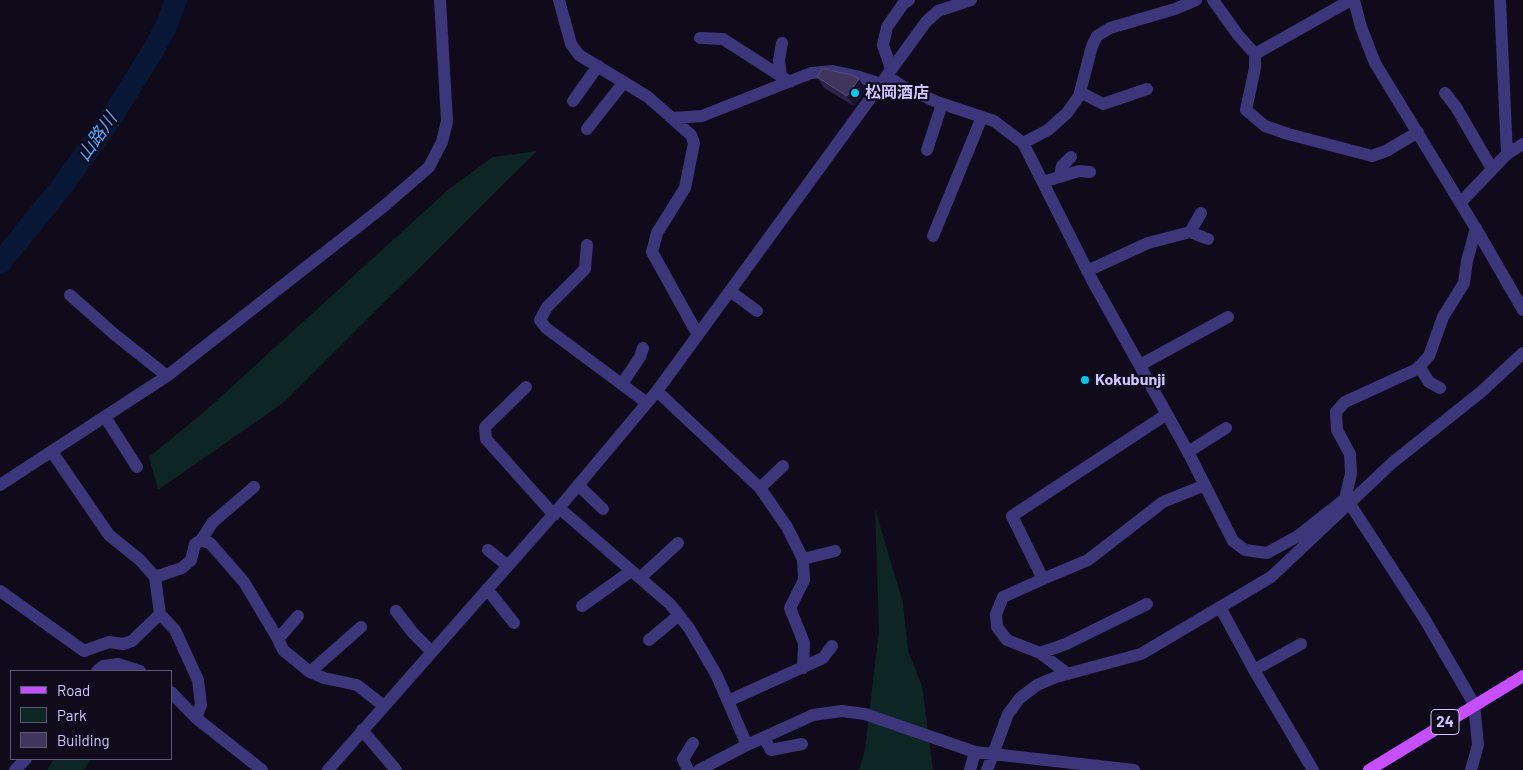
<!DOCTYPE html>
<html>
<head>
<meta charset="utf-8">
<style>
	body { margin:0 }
	#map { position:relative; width:1523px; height:770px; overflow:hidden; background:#0f0b1b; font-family:Barlow,sans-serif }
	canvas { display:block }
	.legend { position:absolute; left:10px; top:670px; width:162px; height:90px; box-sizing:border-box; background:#0f0b1b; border:1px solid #5c5676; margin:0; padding:6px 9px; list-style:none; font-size:15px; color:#d0c6ff }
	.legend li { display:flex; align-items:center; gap:10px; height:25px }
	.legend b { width:25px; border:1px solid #5c5676 }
</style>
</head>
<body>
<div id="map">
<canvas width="1523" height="770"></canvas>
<ul class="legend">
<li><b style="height:6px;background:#c64efd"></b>Road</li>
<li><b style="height:14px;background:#0e2525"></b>Park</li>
<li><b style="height:14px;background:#3f355d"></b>Building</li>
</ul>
</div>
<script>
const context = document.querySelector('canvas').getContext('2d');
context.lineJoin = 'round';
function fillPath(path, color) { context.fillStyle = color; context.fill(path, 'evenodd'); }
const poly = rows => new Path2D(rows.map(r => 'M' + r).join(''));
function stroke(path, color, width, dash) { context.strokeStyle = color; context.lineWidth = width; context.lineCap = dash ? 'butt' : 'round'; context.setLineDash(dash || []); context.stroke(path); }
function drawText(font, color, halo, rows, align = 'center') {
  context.font = font + ' Barlow,"Noto Sans JP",sans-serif'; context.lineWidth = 4.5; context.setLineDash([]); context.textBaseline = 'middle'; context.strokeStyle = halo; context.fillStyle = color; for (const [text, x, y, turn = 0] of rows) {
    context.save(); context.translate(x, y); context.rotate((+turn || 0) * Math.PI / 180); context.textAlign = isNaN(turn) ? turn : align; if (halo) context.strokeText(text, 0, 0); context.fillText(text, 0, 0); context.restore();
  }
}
fillPath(poly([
	[537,151,283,403,158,490,149,457,203,413,449,189,493,157],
	[875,509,903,603,908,651,922,686,933,770,859,770,865,750,879,630],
	[54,759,91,759,84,770,47,770]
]), '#0e2525');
stroke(poly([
	[0,263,63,185,111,118,151,54,166,27,176,0]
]), '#091737', 22);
stroke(poly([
	[559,0,571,44,579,55,648,97,691,135,694,143,685,188,657,233,652,252,698,335],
	[1213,0,1238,35,1255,54,1255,68,1246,110,1265,126,1288,134,1372,156,1386,151,1418,132],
	[1354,0,1361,27,1375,63,1478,232,1523,310],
	[700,38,723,39,790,82],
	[1255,54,1351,0],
	[891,69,883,45,887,27,903,4,909,0],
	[781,76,779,60,782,43],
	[887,76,902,86,937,102,994,121,1023,143,1092,280,1188,452,1233,541,1245,550,1267,553,1298,536,1345,499,1351,474,1350,454,1337,430,1336,412,1345,402,1417,369,1429,356,1443,317,1464,283,1467,261,1476,228],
	[1080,92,1103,104,1147,89],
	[1445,93,1456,107,1492,169],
	[573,101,598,66],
	[672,118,702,116,811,73,833,71,856,76,881,84],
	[587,129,624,82],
	[1023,143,1048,130,1067,113,1079,96,1092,46,1097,36,1110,28,1175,9,1196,0],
	[927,150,942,104],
	[1507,154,1523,144],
	[1060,176,1062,166,1071,157],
	[1043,182,1079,171,1090,172],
	[1460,203,1507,154,1500,0],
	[1190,232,1201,213],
	[933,236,982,117],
	[587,245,585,269,547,307,540,320,546,328,647,403],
	[1087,271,1148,243,1171,237,1190,232,1208,239],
	[730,291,757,311],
	[70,295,114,334,167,376],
	[1140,365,1228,317],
	[1419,366,1429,382,1440,388],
	[622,384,640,357,643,348],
	[526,387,485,427,486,439,554,515],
	[657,391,760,488,787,527,803,559,804,580,790,608,804,643,803,668],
	[1167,414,1012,516,1043,579,1088,560,1163,502,1205,485],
	[105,417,137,467],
	[1188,452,1226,428],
	[0,485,167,376,383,207,429,167,442,142,447,121,440,0],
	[578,485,603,509],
	[760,488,783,466],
	[1345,499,1350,504,1424,618,1474,704,1478,745,1471,770],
	[559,508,670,604,689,628,716,674,747,745],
	[201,540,213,522,254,487],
	[488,550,508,566],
	[803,559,835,551],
	[155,577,182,568,191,560,195,544,201,540,210,543,244,582,278,639,283,650,310,672,324,678,357,685,384,706],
	[640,578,678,543],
	[1043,579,1003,597,996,614,997,627,1007,640,1040,653,1068,674],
	[487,589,514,623],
	[0,591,84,651,109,642,123,644,132,641,160,614,155,577,140,560,109,535,52,452],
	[582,606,631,571],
	[1220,607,1254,670,1313,770],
	[396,611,413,633,432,652],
	[160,614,175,630,198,680,201,705,196,718],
	[278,639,298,616],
	[649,640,679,615],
	[1040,653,1066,644,1147,604],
	[1254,670,1301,644],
	[97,671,103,666,118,664,140,671],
	[310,672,361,627],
	[171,692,196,718,262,770],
	[728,701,823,658,832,646],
	[362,730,396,770],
	[764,738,771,750,802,744],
	[15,770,26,759],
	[328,770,559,508,657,391,926,22,938,11,971,0],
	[688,770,683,759,693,743],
	[699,770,747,745,813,715,842,711,865,714,975,752,1134,770],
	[970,770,975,752],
	[987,770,1008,714,1020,698,1037,685,1056,677,1141,654,1271,577,1392,463,1481,392,1523,353]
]), '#3d367a', 12);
stroke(poly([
	[1369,770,1523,676]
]), '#c64efd', 12);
fillPath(poly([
	[817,77,859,79,866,90,854,106,824,88]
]), '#2d234a');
fillPath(poly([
	[859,79,866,90,854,106,847,96]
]), '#1a122f');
const building = poly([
	[822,69,825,69,852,75,859,79,847,96,817,77,822,69]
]);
fillPath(building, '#3f355d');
stroke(building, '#564c76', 1);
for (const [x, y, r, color] of [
	[855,93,5,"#02c9ee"],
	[1085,380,5,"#02c9ee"]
]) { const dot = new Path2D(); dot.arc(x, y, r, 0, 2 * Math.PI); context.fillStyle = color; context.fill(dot); stroke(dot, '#0f0b1b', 2); }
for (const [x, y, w] of [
	[1445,722,28]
]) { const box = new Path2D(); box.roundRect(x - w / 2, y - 12.5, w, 25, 4); context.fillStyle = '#0f0b1b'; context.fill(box); stroke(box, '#d0c6ff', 1); }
drawText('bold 15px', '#d0c6ff', null, [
	["24",1445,722]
]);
drawText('bold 16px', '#d0c6ff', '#0f0b1b', [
	["松岡酒店",865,93],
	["Kokubunji",1095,380]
], 'left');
drawText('italic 18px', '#55a5fe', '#0f0b1b', [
	["山路川",97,137,-55]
]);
</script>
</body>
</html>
